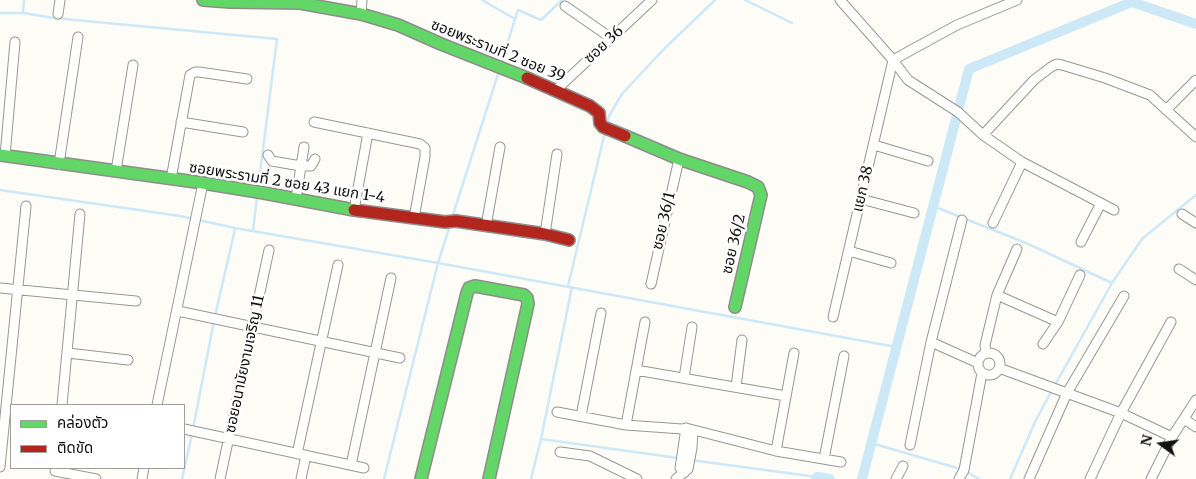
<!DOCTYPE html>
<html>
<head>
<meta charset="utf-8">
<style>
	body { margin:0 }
	#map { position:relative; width:1196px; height:479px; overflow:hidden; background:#fdfcf7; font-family:Merriweather,"Noto Sans Thai",serif }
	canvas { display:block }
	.legend { position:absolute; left:10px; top:404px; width:175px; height:65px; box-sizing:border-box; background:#fff; border:1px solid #a0a0a0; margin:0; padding:6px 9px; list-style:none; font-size:15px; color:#111 }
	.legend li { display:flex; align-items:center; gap:10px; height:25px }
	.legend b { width:25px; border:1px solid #a0a0a0 }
	.north { position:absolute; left:1136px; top:419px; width:50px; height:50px; -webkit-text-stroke:4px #fff; paint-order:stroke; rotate:284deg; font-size:14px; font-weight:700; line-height:20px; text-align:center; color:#111 }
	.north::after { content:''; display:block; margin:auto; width:18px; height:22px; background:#111; clip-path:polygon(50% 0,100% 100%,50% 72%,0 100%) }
</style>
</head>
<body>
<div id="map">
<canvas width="1196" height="479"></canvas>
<ul class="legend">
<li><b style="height:6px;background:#63d668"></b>คล่องตัว</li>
<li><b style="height:6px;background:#b3261e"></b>ติดขัด</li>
</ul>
<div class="north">N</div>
</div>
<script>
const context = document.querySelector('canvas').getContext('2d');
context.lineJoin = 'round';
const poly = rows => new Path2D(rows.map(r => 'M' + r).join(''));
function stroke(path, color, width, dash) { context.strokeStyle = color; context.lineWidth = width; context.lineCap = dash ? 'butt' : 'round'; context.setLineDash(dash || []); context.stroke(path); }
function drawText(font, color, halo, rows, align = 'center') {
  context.font = font + ' Merriweather,"Noto Sans Thai",serif'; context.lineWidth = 5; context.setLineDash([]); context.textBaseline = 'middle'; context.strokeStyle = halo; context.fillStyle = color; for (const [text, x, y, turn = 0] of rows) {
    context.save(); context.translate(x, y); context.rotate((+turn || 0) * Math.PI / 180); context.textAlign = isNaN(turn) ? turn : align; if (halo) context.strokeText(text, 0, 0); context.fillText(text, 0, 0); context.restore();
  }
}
stroke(poly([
	[482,0,515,19],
	[745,0,792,23],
	[0,13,23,13,54,18,277,39,258,189],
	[23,13,24,0],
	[501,63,518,10,541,20,562,0],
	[608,122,685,155],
	[607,124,609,116,622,94,663,50,715,0],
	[0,190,180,216,235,228,438,263,896,347],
	[933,206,1026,243,1112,283],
	[452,218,499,71],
	[253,231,257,196],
	[568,286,605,132],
	[215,316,235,229],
	[1055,385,1112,283,1142,239,1196,195],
	[193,429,214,321],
	[541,439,678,458],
	[871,443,964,470,979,479],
	[691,460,817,477],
	[182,479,192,434],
	[384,479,438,263,450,225],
	[531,479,541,439,572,287],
	[1010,479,1035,422,1052,390]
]), '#cde8f7', 2.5);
stroke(poly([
	[816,479,817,477,830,479],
	[862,479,969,69,1132,2,1196,24]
]), '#cde8f7', 10);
const street = poly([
	[840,0,893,60,908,80,958,112,983,135,1022,162,1114,210],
	[565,6,611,38],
	[58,14,60,0],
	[361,14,362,0],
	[555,91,652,0],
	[1166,110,1196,80],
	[181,122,243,132],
	[314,122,420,144,425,148,425,157,414,218],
	[983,135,1034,80,1051,67,1057,64,1062,65,1105,78,1150,95,1196,137],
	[874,145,928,161],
	[304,147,301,166,311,166,315,159],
	[268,155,272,161,301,166,296,199],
	[5,156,15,42],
	[59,164,78,37],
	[116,171,133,65],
	[171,179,190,75,195,72,199,72,247,79],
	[861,199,914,213],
	[354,210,368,133],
	[1182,214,1196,223],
	[993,223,1022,162],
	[486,226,500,147],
	[545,234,557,154],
	[1081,242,1101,203],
	[849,251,891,263],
	[1179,269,1196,280],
	[651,284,679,159],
	[0,288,136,301],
	[997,295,1058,322],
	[178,311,400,358],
	[833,317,893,60,957,25,1017,0],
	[931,342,978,363],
	[1043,344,1058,322,1080,275],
	'978 364a11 11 0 1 1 22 0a11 11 0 1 1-22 0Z',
	[68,353,128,360],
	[986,353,985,345,997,295,1017,249],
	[999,368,1121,413,1172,437],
	[636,370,786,396],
	[684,378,692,327],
	[736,387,742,340],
	[62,405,80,214],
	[157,405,203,183],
	[557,412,626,425,682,429,686,428,776,451,841,462],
	[581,416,601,313],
	[1184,419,1196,427],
	[626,425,645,322],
	[184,429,364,468],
	[910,445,931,342,962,220],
	[776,451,794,353],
	[560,452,590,456,637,479],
	[297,454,338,265],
	[824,459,844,356],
	[351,465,391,278],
	[0,467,26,206],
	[55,471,96,479],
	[684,473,680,468,686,428],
	[142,479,144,468],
	[220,479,269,250],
	[301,479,306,455],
	[676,479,688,469,692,448,693,430],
	[896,479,903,466],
	[959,479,964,470,982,373],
	[1029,479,1067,393,1124,296],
	[1090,479,1121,413,1171,322],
	[1151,479,1172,437,1196,400]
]);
const fast = poly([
	[203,0,230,2,300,3,361,14,398,25,441,44,527,78],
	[625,136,679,159,748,182,758,187,761,195,735,307],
	[0,155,203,183,264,193,354,210],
	[421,479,467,293,469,288,475,286,524,295,527,298,528,304,489,479]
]);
const jam = poly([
	[527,78,590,106,599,113,600,123,603,127,625,136],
	[354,210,445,222,456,221,545,234,569,240]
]);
stroke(street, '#979795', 11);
stroke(fast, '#8e8d8b', 14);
stroke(jam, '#8e8d8b', 14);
stroke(street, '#fffffe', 9);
stroke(fast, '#63d668', 11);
stroke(jam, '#b3261e', 11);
drawText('15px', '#111', '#fff', [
	["ซอย 36",604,45,-43],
	["ซอยพระรามที่ 2 ซอย 39",498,51,22],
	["ซอยพระรามที่ 2 ซอย 43 แยก 1-4",287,183,9],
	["แยก 38",863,189,-77],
	["ซอย 36/1",664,221,-77],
	["ซอย 36/2",734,244,-77],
	["ซอยอนามัยงามเจริญ 11",245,364,-78]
]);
</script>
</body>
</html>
